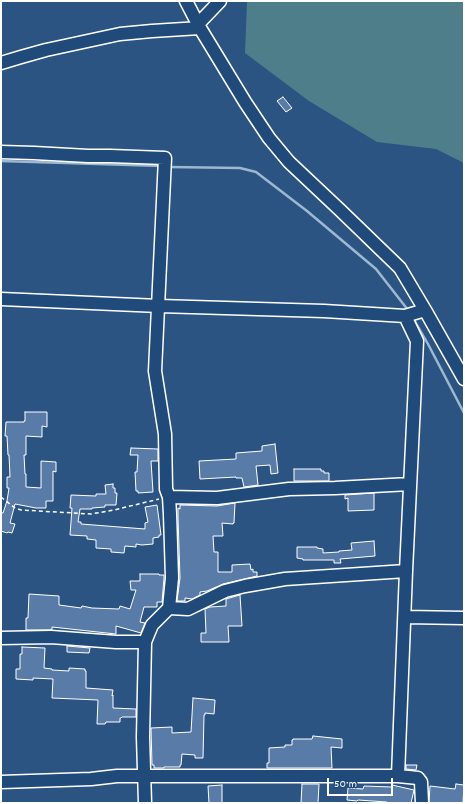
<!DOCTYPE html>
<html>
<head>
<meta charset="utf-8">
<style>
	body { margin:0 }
	#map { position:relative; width:465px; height:804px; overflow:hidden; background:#2b5483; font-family:Dekko,sans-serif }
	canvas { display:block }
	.frame { position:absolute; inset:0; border:2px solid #fff; pointer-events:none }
	.scale { position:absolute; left:327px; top:778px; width:66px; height:18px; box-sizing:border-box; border:2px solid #fff; border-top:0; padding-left:5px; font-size:12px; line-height:14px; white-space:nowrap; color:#fff; -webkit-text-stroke:3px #1f4a7a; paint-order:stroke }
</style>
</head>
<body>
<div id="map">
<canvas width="465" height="804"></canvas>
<div class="frame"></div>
<div class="scale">50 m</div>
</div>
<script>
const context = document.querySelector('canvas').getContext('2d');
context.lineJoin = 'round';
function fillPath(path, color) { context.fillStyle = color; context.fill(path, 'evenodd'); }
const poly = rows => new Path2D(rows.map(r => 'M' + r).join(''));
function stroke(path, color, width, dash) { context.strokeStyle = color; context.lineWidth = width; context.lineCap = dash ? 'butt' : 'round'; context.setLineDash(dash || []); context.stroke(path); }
fillPath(poly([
	[248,1,464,1,464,163,436,149,377,142,309,101,245,53,247,2]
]), '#4e7e89');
stroke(poly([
	[1,161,162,166],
	[169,167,240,168,256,172,307,211,376,269,408,310],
	[413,318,428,344,464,413]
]), '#9db8cf', 2.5);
const building = poly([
	[283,97,292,108,286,112,277,101,283,97],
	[25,412,47,412,47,427,42,426,42,437,26,436,26,455,24,455,25,474,26,474,26,487,41,488,41,461,56,462,56,472,53,471,53,501,46,501,46,508,36,508,15,504,10,523,15,524,12,533,8,532,7,533,1,531,1,513,3,513,7,501,9,488,7,488,7,477,10,477,9,455,8,455,7,436,5,436,6,422,24,422,24,421,25,421,25,412],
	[275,444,278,473,271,474,270,465,256,466,258,485,244,487,242,478,236,478,236,477,200,479,199,461,236,459,236,453,262,451,262,446,275,444],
	[131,448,158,449,158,461,151,461,153,492,138,493,138,491,136,491,135,472,137,472,138,455,130,455,131,448],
	[294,469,321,469,321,471,324,471,324,473,329,473,329,481,294,481,294,469],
	[113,484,113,488,115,488,115,493,117,493,116,505,105,505,105,507,92,508,92,509,80,509,78,522,81,522,81,524,145,529,145,523,148,522,145,507,157,505,161,535,159,535,159,537,153,538,153,544,142,545,136,544,136,547,125,546,124,553,111,552,111,549,96,548,96,540,87,539,87,536,70,535,72,508,70,508,71,495,96,496,96,494,106,494,105,485,113,484],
	[374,493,374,510,348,511,348,498,345,499,345,495,374,493],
	[235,503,234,523,233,523,233,524,222,523,223,536,213,536,214,552,218,552,218,572,232,572,232,565,250,564,251,570,253,569,253,572,257,572,257,576,223,584,207,591,200,592,200,595,192,599,185,598,185,601,177,601,180,578,178,517,178,508,180,509,180,505,217,506,235,503],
	[374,541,375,556,340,559,341,563,334,563,334,560,303,560,303,559,297,558,297,547,317,547,317,548,323,549,323,553,339,552,339,551,352,550,351,543,374,541],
	[140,574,159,574,159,575,164,575,164,578,162,602,157,602,157,607,144,607,140,622,145,623,141,633,116,626,116,634,52,627,52,630,26,630,26,618,28,618,29,594,59,596,59,605,81,608,82,606,92,608,119,609,120,606,130,609,136,590,131,590,130,581,140,581,140,574],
	[240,595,242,626,228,626,229,642,201,642,201,633,206,633,205,609,210,607,226,606,226,599,240,595],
	[67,646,90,648,89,653,67,652,67,646],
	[22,647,45,648,44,668,52,669,52,670,69,671,69,668,85,669,85,671,86,671,86,688,113,690,112,696,113,695,113,708,136,709,136,717,122,717,121,718,120,718,120,722,106,722,105,724,97,724,98,700,52,698,53,679,33,678,33,680,16,679,16,669,20,669,20,654,22,654,22,647],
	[193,698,215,700,215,701,214,714,205,713,205,715,204,715,203,758,195,758,195,755,182,754,181,765,180,765,180,767,164,767,164,768,154,768,154,765,152,765,151,728,172,727,172,733,191,732,193,698],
	[313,736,342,739,342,748,331,747,332,768,267,768,267,763,269,763,269,748,285,747,285,745,292,745,292,740,293,740,293,739,312,739,313,736],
	[406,765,417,765,416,770,406,769,406,765],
	[302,784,319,784,318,803,301,803,302,784],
	[456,784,464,785,463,803,429,803,430,786,455,789,456,784],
	[222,785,222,803,209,803,208,786,222,785],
	[392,785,414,790,411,803,387,803,387,802,358,800,357,801,347,800,348,788,363,789,364,786,392,787,392,785]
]);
fillPath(building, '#597ba8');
stroke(building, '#fff', 1);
const minor = poly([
	[186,1,200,28,245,102,269,138,289,162,340,210,400,268,425,310,464,379],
	[198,24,220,1],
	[1,63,21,57,46,50,120,34,152,31,200,28],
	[1,152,34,153,88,156,110,156,165,158,155,371,165,434,166,489,169,497,170,514,172,578,169,608,152,625,145,642,143,737,145,803],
	[1,299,159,306,324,311,405,316,425,310],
	[169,497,217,498,289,489,335,488,410,484],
	[169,608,188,609,225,591,245,586,285,579,406,571],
	[405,617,464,618],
	[1,638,51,637,116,642,145,642],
	[398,776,406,571,417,341,405,316],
	[1,782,91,779,117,776,398,776,418,778,421,782,422,803]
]);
stroke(minor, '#fff', 15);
stroke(poly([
	[1,497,15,508,21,510,91,514,114,510,159,499]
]), '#fff', 1.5, [4, 3]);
stroke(minor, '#1f4a7a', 12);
</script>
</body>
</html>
